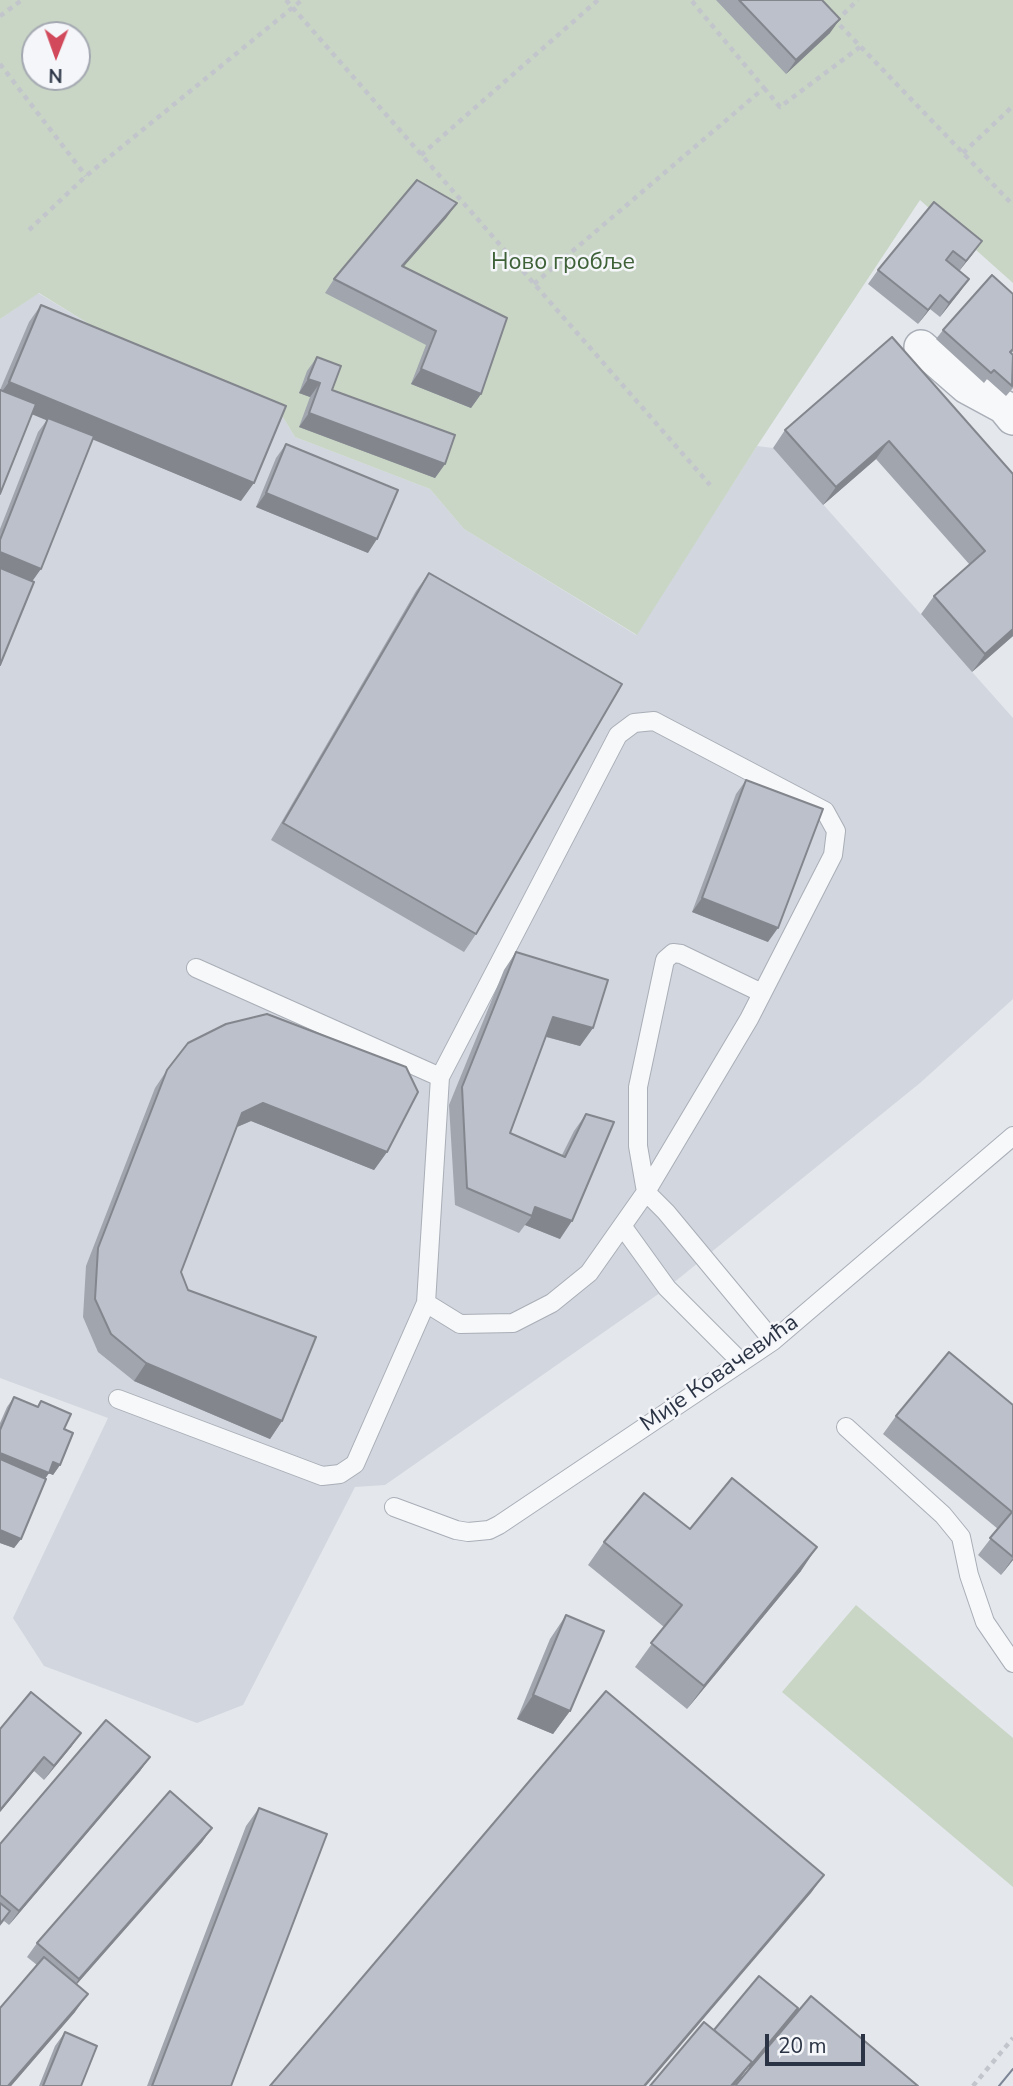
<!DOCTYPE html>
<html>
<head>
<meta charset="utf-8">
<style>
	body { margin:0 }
	#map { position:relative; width:1013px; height:2086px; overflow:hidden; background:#e4e7ec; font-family:"Nunito Sans",sans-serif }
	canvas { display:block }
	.north { position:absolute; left:21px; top:21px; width:70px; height:70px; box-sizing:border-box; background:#f4f6f9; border:2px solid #a4a8b1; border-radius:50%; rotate:181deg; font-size:19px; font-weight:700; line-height:28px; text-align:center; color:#2b3445 }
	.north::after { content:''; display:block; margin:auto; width:24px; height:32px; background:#d1495b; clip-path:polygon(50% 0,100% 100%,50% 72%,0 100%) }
	.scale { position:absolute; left:765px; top:2034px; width:100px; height:32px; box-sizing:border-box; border:4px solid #2b3445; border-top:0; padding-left:9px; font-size:21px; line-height:24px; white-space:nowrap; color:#2b3445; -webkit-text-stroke:5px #f4f6f9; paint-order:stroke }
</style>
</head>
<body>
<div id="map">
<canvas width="1013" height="2086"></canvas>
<div class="north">N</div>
<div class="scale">20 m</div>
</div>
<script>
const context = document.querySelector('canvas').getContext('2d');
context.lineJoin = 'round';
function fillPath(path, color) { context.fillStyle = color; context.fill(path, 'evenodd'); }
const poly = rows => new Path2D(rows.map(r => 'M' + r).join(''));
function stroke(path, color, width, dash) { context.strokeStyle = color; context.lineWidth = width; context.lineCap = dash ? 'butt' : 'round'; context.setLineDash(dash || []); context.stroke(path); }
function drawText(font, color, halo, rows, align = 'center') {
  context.font = font + ' "Nunito Sans",sans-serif'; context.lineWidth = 5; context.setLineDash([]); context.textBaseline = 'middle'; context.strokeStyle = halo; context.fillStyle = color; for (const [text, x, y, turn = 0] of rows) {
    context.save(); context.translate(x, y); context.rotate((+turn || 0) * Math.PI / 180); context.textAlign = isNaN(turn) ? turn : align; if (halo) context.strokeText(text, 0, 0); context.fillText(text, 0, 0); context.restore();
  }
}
fillPath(poly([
	[38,293,94,327,278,409,295,437,430,489,464,529,636,635,757,446,773,448,1013,718,1013,999,920,1083,667,1288,385,1485,355,1487,243,1705,197,1723,44,1666,13,1618,108,1418,0,1378,0,319]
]), '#d2d6de');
fillPath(poly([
	[0,0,1013,0,1013,283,920,200,757,446,637,635,464,529,430,489,295,437,278,409,94,327,39,293,0,319],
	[35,35,77,35,77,77,35,77],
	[856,1605,1013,1738,1013,1887,782,1692]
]), '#c9d6c5');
const lane = poly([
	[196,968,440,1077],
	[762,993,681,954,673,953,665,960,638,1087,638,1146,646,1192,666,1212,773,1341],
	[623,1227,667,1288,741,1362],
	[118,1399,322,1476,340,1474,355,1464,426,1303,440,1077,618,735,634,723,654,721,825,811,836,831,833,855,749,1019,646,1192,589,1273,552,1303,513,1323,460,1324,426,1303],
	[846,1427,943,1515,961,1537,969,1575,985,1622,1013,1663],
	[394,1507,456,1530,468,1532,489,1530,499,1525,773,1341,1013,1136]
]);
const street = poly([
	[921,347,967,387,1004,407,1013,418]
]);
stroke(lane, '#a9aeb7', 20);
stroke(street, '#a9aeb7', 36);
stroke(poly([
	[286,0,710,485],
	[0,16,22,0],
	[833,18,1013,205],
	[836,21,858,0],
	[0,64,86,176],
	[764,88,780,107,860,47],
	[963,153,1013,106],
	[421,155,598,0],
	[29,230,86,176,302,0],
	[534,284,764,88,691,0],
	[973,2086,1013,2038]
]), '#c2c5cb', 4.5, [5, 5]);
stroke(lane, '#f7f8fa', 18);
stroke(street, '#f7f8fa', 33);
stroke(poly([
	[999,2086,1013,2069]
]), '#7d8696', 2);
fillPath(poly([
	[716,0,822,0,830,33,786,74],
	[447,217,403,266,481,394,471,408,411,384,426,345,325,293,334,279],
	[982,241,959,271,969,279,940,317,930,309,918,324,868,284,878,270],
	[1013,294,1013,352,1011,353,1013,355,1013,388,1006,396,987,379,984,383,936,339,943,330],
	[41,305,241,501,93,439,32,581,0,665,0,529,38,432,47,420,0,390,29,322],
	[892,337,1013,474,1013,636,972,672,921,614,934,596,970,565,876,459,823,505,773,448,785,430],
	[317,357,332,390,445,464,435,478,299,427,310,397,299,393,307,371],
	[286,444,368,553,256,507,276,458],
	[429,573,476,934,464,952,271,840,416,591],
	[746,780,768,942,692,912,736,794],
	[516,952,593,1028,580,1046,546,1037,510,1133,562,1155,574,1131,586,1114,560,1239,525,1225,519,1233,455,1205,449,1105,504,970],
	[167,1070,387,1152,374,1170,251,1121,237,1127,181,1272,188,1290,282,1421,270,1439,134,1381,98,1352,83,1317,86,1266,155,1088],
	[14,1397,37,1407,41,1401,64,1429,60,1465,53,1475,49,1473,45,1479,21,1539,14,1548,0,1543,0,1423,7,1407],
	[1013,1405,1013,1560,1001,1575,978,1555,998,1529,883,1434,896,1416],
	[690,1529,801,1571,687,1709,635,1667,664,1627,588,1565,604,1542],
	[566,1615,570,1711,553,1734,517,1719,550,1639],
	[0,1729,81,1733,71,1747,44,1780,34,1771,0,1812],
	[150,1757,140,1771,9,1925,4,1921,0,1926,0,1844],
	[259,1808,231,2086,147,2086,246,1826],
	[212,1828,202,1842,76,1985,75,2012,11,2086,0,2086,37,1965,27,1957,37,1943],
	[65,2032,81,2086,39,2086,55,2046]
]), '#a1a5ae');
fillPath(poly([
	[840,19,830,33,786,74,796,60],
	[457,203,447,217,392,280,402,266],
	[982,241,972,255,956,275,966,261],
	[969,279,959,293,940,317,949,303],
	[940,295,930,309,918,324,928,310],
	[421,369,481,394,471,408,411,384],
	[308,379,320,383,310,397,299,393],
	[9,382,254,483,241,501,0,401,0,394],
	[309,413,445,464,435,478,299,427],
	[889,441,876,459,823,505,836,487],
	[266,493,377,539,368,553,256,507],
	[0,552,41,569,31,583,0,570],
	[1013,629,1013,636,972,672,985,654],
	[702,898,778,928,768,942,692,912],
	[553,1017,593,1028,580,1046,540,1035],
	[263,1103,387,1152,374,1170,251,1121,230,1130,242,1113],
	[535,1207,572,1221,560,1239,525,1225,532,1216],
	[146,1363,282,1421,270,1439,134,1381],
	[0,1453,49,1473,42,1483,0,1465],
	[53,1462,60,1465,53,1475,46,1472],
	[0,1530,21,1539,14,1548,0,1543],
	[817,1547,801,1571,687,1709,704,1686],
	[1013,1558,1013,1560,1001,1575],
	[533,1695,570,1711,553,1734,517,1719],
	[81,1733,71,1747,44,1780,54,1766],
	[44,1757,34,1771,0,1812,0,1810],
	[150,1757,140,1771,9,1925,19,1911],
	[212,1828,202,1842,69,1993,79,1979],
	[824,1875,811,1893,646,2086,644,2086],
	[88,1994,75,2012,11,2086,8,2086],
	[798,2008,791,2017,743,2076,750,2066],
	[752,2062,740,2079,734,2086,731,2086]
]), '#83868d');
const building = poly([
	[739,0,822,0,840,19,796,60,739,0],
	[417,180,457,203,402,266,507,318,481,394,421,369,436,331,334,279,417,180],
	[934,202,982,241,966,261,953,251,946,260,969,279,949,303,940,295,928,310,878,270,934,202],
	[992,275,1013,294,1013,349,1010,352,1013,355,1012,386,994,370,991,373,943,330,992,275],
	[41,305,286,406,254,483,9,382,41,305],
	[892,337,1013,474,1013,629,985,654,934,596,985,551,889,441,836,487,785,430,892,337],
	[317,357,341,366,332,390,455,435,445,464,309,413,320,383,308,379,317,357],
	[0,390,36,404,0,494,0,390],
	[48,418,94,436,41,569,0,552,0,540,48,418],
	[286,444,398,490,377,539,266,493,286,444],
	[0,568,34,582,0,665,0,568],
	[429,573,622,684,476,934,283,823,429,573],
	[746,780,823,809,778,928,702,898,746,780],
	[516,952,608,980,593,1028,553,1017,510,1133,565,1157,586,1114,614,1122,572,1221,535,1207,532,1216,467,1188,462,1087,516,952],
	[267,1014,406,1067,418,1092,387,1152,263,1103,242,1113,181,1272,188,1290,316,1337,282,1421,146,1363,111,1334,95,1299,98,1248,167,1070,188,1043,226,1024,267,1014],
	[949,1352,1013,1405,1013,1557,990,1538,1012,1512,896,1416,949,1352],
	[14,1397,38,1407,41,1401,71,1414,64,1429,73,1433,60,1465,53,1462,49,1473,0,1453,0,1430,14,1397],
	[0,1459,46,1479,21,1539,0,1530,0,1459],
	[732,1478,817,1547,704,1686,651,1643,682,1605,604,1542,644,1493,690,1529,732,1478],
	[566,1615,604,1631,570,1711,533,1695,566,1615],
	[606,1691,824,1875,644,2086,270,2086,606,1691],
	[31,1692,81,1733,54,1766,44,1757,0,1810,0,1729,31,1692],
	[106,1720,150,1757,19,1911,0,1895,0,1844,106,1720],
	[170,1791,212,1828,79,1979,37,1943,170,1791],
	[259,1808,327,1834,231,2086,152,2086,259,1808],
	[0,1903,10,1911,0,1924,0,1903],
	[44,1957,88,1994,8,2086,0,2086,0,2008,44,1957],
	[759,1976,798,2008,750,2066,752,2062,714,2030,759,1976],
	[811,1996,918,2086,735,2086,811,1996],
	[704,2022,752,2062,731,2086,650,2086,704,2022],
	[65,2032,97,2046,81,2086,43,2086,65,2032]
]);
fillPath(building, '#bbc0ca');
stroke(building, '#83868d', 2);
drawText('23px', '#3f6138', '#f4f6f9', [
	["Ново гробље",563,263]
]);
drawText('23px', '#2b3445', '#f4f6f9', [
	["Мије Ковачевића",720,1374,-35]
]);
</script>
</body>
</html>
